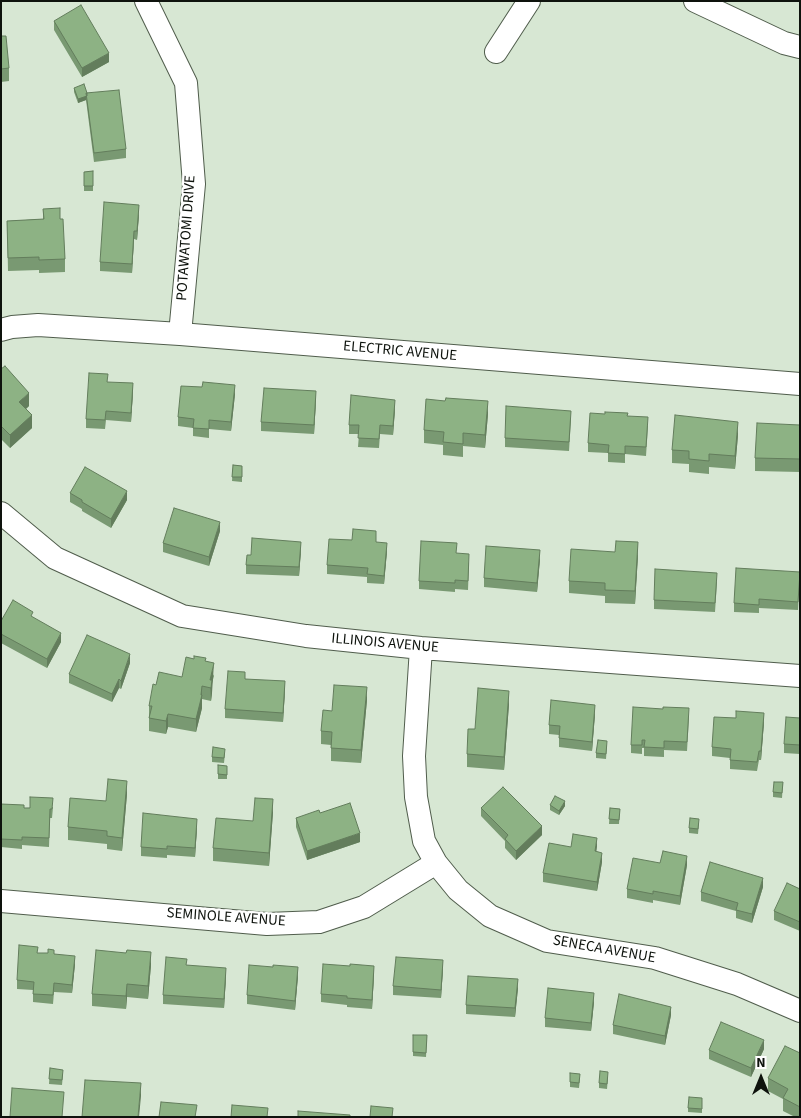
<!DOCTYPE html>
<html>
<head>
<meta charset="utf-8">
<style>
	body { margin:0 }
	#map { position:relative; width:801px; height:1118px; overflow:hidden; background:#d7e7d3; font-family:"Source Sans 3",sans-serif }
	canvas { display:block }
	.frame { position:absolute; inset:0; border:2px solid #0e130d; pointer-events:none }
	.north { position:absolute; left:736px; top:1053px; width:50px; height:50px; -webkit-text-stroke:4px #fff; paint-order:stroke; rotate:0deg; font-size:14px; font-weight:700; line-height:20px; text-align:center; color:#0e130d }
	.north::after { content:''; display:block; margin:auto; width:18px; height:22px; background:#0e130d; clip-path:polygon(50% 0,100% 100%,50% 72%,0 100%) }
</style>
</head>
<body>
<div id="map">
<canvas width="801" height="1118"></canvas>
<div class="frame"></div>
<div class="north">N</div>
</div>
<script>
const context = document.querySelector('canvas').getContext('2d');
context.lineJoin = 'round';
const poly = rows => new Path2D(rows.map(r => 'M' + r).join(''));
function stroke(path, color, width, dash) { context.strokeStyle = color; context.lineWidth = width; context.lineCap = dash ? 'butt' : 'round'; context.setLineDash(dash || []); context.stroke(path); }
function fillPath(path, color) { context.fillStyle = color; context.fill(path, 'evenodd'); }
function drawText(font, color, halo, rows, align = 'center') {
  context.font = font + ' "Source Sans 3",sans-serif'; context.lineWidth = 4.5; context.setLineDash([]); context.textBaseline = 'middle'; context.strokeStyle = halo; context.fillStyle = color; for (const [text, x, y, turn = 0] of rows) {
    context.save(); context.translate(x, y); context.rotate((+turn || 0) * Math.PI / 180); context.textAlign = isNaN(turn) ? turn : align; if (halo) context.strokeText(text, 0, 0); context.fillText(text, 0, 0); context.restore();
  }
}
const street = poly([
	[146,1,186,83,194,184,180,334],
	[695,1,784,43,800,47],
	[496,52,529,1],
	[1,330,12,327,38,325,180,334,800,384],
	[1,513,55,558,182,616,306,636,421,648,800,676],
	[421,648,414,756,416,797,424,841,436,863,458,890,490,916,547,941,655,958,737,984,800,1011],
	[1,901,267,924,319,922,364,907,436,863]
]);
stroke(street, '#505d4c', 24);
stroke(street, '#fff', 22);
fillPath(poly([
	[54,21,109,62,82,77,54,30],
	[1,36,9,68,9,81,1,82],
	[74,88,87,93,126,149,126,158,94,162,86,100,78,103,74,92],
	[93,171,93,191,84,191,84,172],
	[43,209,60,219,65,259,65,272,39,273,39,270,8,271,7,221,43,219],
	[139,214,137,240,134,239,132,273,100,271,100,262],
	[1,369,29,406,26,409,32,428,10,448,1,439],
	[108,382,133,392,131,422,106,420,105,429,86,428,86,419],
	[235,394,231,431,209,429,209,438,193,436,193,428,178,426,178,417],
	[316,400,314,434,261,431,261,422],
	[395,409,393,435,380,434,379,448,358,447,359,434,349,434,349,425],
	[488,414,485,448,463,446,463,457,443,455,443,445,424,443,424,430],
	[628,416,648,426,646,456,625,454,625,463,608,462,608,453,588,452,588,443],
	[571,419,569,451,505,447,505,438],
	[800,425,800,472,755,471,755,458],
	[738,435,735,469,709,467,709,474,689,472,689,464,672,463,672,450],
	[233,465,242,466,242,482,232,481],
	[70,493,127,500,111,528,82,511,82,509,70,502],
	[220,531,209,566,163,552,163,543],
	[376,542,387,551,384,584,367,583,367,577,327,574,327,565],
	[301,550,299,576,246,574,246,565,251,555],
	[457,554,469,563,468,590,455,589,455,592,419,589,419,581],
	[638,555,635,604,605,603,605,596,569,593,569,581],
	[540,559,537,592,484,587,484,578],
	[800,572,798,610,759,608,759,613,734,612,734,603],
	[717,582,715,612,654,609,654,600],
	[1,621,61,642,47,668,1,643],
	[206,661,214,676,212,683,212,693,211,701,202,699,202,708,196,732,168,727,166,734,149,731,149,706,182,677],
	[130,663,121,689,119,688,112,702,69,683,69,674],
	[245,679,285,690,283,722,225,718,225,709],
	[367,700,361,763,331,761,331,745,321,744,321,731,332,711],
	[509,704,504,770,467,767,467,754],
	[595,714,592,751,559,747,559,735,549,734,549,725],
	[689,717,687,751,664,750,664,757,644,756,644,748,642,748,642,754,631,753,631,745],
	[736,718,764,722,761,760,759,760,757,771,730,769,730,758,712,756,712,747],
	[800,718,800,754,784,753,784,744],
	[607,745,606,759,596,758,596,753],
	[225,753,224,763,212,762,212,757],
	[218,765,227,766,227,779,218,779],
	[783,782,782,798,773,797,773,792],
	[127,794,122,851,107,849,107,844,68,840,68,827,106,801],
	[1,804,24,808,53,807,52,818,50,818,49,847,22,845,22,849,1,847],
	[550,805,565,806,559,815,550,810],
	[481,808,542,835,516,860,505,848,505,841,481,816],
	[610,808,620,809,619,824,609,824],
	[273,812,269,866,213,861,213,848,253,821],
	[320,813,360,842,307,860,296,827,296,818],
	[699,823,698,834,689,833,689,828],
	[197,828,195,857,167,855,167,858,141,856,141,847],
	[597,846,596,852,602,862,597,891,543,882,543,873,571,847],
	[660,863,687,865,680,905,653,900,653,903,627,898,627,889],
	[763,887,752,923,736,918,736,911,701,901,701,892],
	[800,889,800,931,774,920,774,911],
	[38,953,54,954,75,964,72,993,54,992,53,1004,33,1002,33,990,17,989,17,980],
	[151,965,148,999,127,997,126,1009,92,1006,92,994],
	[187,965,226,977,224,1008,163,1004,163,995],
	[443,969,441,998,393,995,393,986],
	[374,975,372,1009,347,1007,347,1005,321,1002,321,994],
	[298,976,295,1010,247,1004,247,995],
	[518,988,515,1017,466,1014,466,1005],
	[594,1002,591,1031,545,1027,545,1018],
	[671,1015,665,1045,613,1034,613,1025],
	[413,1035,427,1035,426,1057,413,1056],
	[764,1049,751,1077,709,1059,709,1050],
	[800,1053,800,1117,795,1117,783,1111,783,1099,768,1091,768,1078],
	[50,1068,63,1074,62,1085,49,1084],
	[570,1073,580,1078,579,1088,570,1087],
	[608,1077,607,1089,599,1088,599,1083],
	[702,1098,702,1113,688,1112,688,1108]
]), '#799972');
fillPath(poly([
	[109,53,109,62,82,77,82,68],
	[86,96,86,100,78,103,78,99],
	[139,205,139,214,137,240,137,231],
	[134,231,134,239,132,273,132,264],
	[133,383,133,392,131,422,131,413],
	[235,385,235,394,231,431,231,422],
	[316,391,316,400,314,434,314,425],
	[29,393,29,406,19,415,19,402],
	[395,400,395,409,393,435,393,426],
	[488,401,488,414,485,448,485,435],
	[32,415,32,428,10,448,10,435],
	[738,422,738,435,735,469,735,456],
	[127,491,127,500,111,528,111,519],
	[220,522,220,531,209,566,209,557],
	[301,542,301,550,299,576,299,567],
	[638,542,638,555,635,604,635,591],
	[387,543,387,551,384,584,384,576],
	[540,550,540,559,537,592,537,583],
	[61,633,61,642,47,668,47,659],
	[130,654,130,663,121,689,121,681],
	[214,663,212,693,211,701,210,680],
	[119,679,119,688,112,702,112,694],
	[285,681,285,690,283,722,283,713],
	[202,686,202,708,196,732,196,719],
	[367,687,367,700,361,763,361,750],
	[509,691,509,704,504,770,504,757],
	[595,705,595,714,592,751,592,742],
	[764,713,764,722,761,760,761,751],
	[168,714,168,727,166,734,166,721],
	[127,781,127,794,122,851,122,838],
	[273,799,273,812,269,866,269,853],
	[565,801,565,806,559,815,559,811],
	[197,819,197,828,195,857,195,848],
	[542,826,542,835,516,860,516,851],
	[360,833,360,842,307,860,307,851],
	[597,838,597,846,595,860,595,851],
	[602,853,602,862,597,891,597,882],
	[687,856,687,865,680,905,680,896],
	[763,878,763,887,752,923,752,914],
	[151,952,151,965,148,999,148,986],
	[75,956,75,964,72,993,72,985],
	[443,960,443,969,441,998,441,990],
	[374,966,374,975,372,1009,372,1000],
	[298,967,298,976,295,1010,295,1001],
	[226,968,226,977,224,1008,224,999],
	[518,979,518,988,515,1017,515,1008],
	[127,984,127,997,126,1009,126,996],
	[594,993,594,1002,591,1031,591,1023],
	[671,1007,671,1015,665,1045,665,1036],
	[764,1040,764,1049,751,1077,751,1068],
	[141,1083,141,1096,139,1117,138,1117]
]), '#637d5c');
const building = poly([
	[81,5,109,53,82,68,54,21,81,5],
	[1,36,6,36,9,68,1,69,1,36],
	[84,84,87,93,87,96,78,99,74,88,84,84],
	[119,90,126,149,94,153,86,93,119,90],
	[93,171,93,186,84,186,84,172,93,171],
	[104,202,139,205,137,231,134,231,132,264,100,262,104,202],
	[60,208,60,219,63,219,65,259,39,260,39,257,8,258,7,221,44,219,43,209,60,208],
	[5,366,29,393,19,402,32,415,10,435,1,426,1,369,5,366],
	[89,373,108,374,107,382,133,383,131,413,106,411,105,420,86,419,89,373],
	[203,382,235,385,231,422,209,420,209,429,193,428,194,419,178,417,181,386,202,387,203,382],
	[264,388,316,391,314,425,261,422,264,388],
	[351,395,395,400,393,426,380,425,379,439,358,438,359,425,349,425,351,395],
	[446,398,488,401,485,435,463,433,463,444,443,442,444,432,424,430,426,399,445,401,446,398],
	[506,406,571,411,569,442,505,438,506,406],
	[605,412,628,413,627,416,648,417,646,447,625,446,625,454,608,453,609,445,588,443,590,413,605,414,605,412],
	[675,415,738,422,735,456,709,454,709,461,689,459,689,451,672,450,675,415],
	[757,423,800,425,800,459,755,458,757,423],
	[233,465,242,466,242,477,232,477,233,465],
	[85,467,127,491,111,519,82,502,82,500,70,493,85,467],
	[174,508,220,522,209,557,163,543,174,508],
	[353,529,376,531,376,542,387,543,384,576,367,574,368,568,327,565,329,539,352,540,353,529],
	[252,538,301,542,299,567,246,565,247,555,251,555,252,538],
	[421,541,457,543,456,553,469,554,468,581,455,580,455,583,419,581,421,541],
	[616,541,638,542,635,591,605,590,605,583,569,581,571,549,615,552,616,541],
	[486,546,540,550,537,583,484,578,486,546],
	[736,568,800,572,798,602,759,599,759,605,734,603,736,568],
	[655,569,717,573,715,603,654,600,655,569],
	[13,600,33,612,31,616,61,633,47,659,1,634,1,621,13,600],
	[87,635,130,654,121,681,119,679,112,694,69,674,87,635],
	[194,656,206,658,205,661,214,663,210,680,212,680,211,688,202,686,201,695,202,695,196,719,168,714,166,721,149,718,152,706,149,706,153,684,156,685,159,672,182,677,186,657,194,659,194,656],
	[228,671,245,672,245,679,285,681,283,713,225,709,228,671],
	[334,685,367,687,361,750,331,748,332,732,321,731,323,710,332,711,334,685],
	[478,688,509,691,504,757,467,754,468,729,475,729,478,688],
	[551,700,595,705,592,742,559,738,560,726,549,725,551,700],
	[633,707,663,709,663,707,689,708,687,742,664,741,664,748,644,747,645,740,642,740,642,745,631,745,633,707],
	[736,711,764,713,761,751,759,751,757,762,730,760,731,749,712,747,714,717,736,718,736,711],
	[786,717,800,718,800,745,784,744,786,717],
	[598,740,607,741,606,754,596,753,598,740],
	[213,747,225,749,224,758,212,757,213,747],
	[218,765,227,766,227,775,218,774,218,765],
	[108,779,127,781,122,838,107,836,107,831,68,827,70,798,106,801,108,779],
	[774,782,783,782,782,793,773,792,774,782],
	[503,787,542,826,516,851,505,839,508,835,481,808,503,787],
	[555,796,565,801,559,811,550,805,555,796],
	[30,797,53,798,52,809,50,809,49,838,22,837,22,840,1,839,1,804,24,805,24,808,30,808,30,797],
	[255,798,273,799,269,853,213,848,216,818,253,821,255,798],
	[350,803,360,833,307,851,296,818,319,810,320,813,350,803],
	[610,808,620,809,619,820,609,819,610,808],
	[143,813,197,819,195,848,167,846,167,849,141,847,143,813],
	[690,818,699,819,698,829,689,828,690,818],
	[573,834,597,838,595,851,602,853,597,882,543,873,549,843,571,847,573,834],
	[663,851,687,856,680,896,653,891,653,894,627,889,633,858,660,863,663,851],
	[710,862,763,878,752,914,736,910,738,903,701,892,710,862],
	[787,883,800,889,800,922,774,911,787,883],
	[19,945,38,947,37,953,48,953,48,949,54,950,54,954,75,956,72,985,54,983,53,995,33,994,34,982,17,980,19,945],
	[96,950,126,953,127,950,151,952,148,986,127,984,126,996,92,994,96,950],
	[166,957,187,959,186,965,226,968,224,999,163,995,166,957],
	[396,957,443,960,441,990,393,986,396,957],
	[323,964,350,966,350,964,374,966,372,1000,347,998,347,996,321,994,323,964],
	[249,965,273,967,273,965,298,967,295,1001,247,995,249,965],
	[468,976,518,979,515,1008,466,1005,468,976],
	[548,988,594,993,591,1023,545,1018,548,988],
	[619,994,671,1007,665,1036,613,1025,619,994],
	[721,1022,764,1040,751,1068,709,1050,721,1022],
	[413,1035,427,1035,426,1053,413,1052,413,1035],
	[785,1046,800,1053,800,1107,783,1098,788,1089,768,1078,785,1046],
	[50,1068,63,1070,62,1080,49,1079,50,1068],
	[600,1071,608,1072,607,1084,599,1083,600,1071],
	[570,1073,580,1074,579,1083,570,1082,570,1073],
	[85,1080,141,1083,138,1117,82,1117,85,1080],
	[12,1088,64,1092,62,1117,10,1117,12,1088],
	[689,1097,702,1098,702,1109,688,1108,689,1097],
	[161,1102,197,1105,195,1117,159,1117,161,1102],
	[232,1105,268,1108,267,1117,231,1117,232,1105],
	[371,1106,393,1108,392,1117,370,1117,371,1106],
	[298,1111,350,1115,350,1117,298,1117,298,1111]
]);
fillPath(building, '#8db284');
stroke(building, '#637d5c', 1);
drawText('15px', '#0e130d', '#fff', [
	["POTAWATOMI DRIVE",187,238,-86],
	["ELECTRIC AVENUE",400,352,5],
	["ILLINOIS AVENUE",385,644,5],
	["SEMINOLE AVENUE",226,918,4],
	["SENECA AVENUE",604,950,10]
]);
</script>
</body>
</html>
